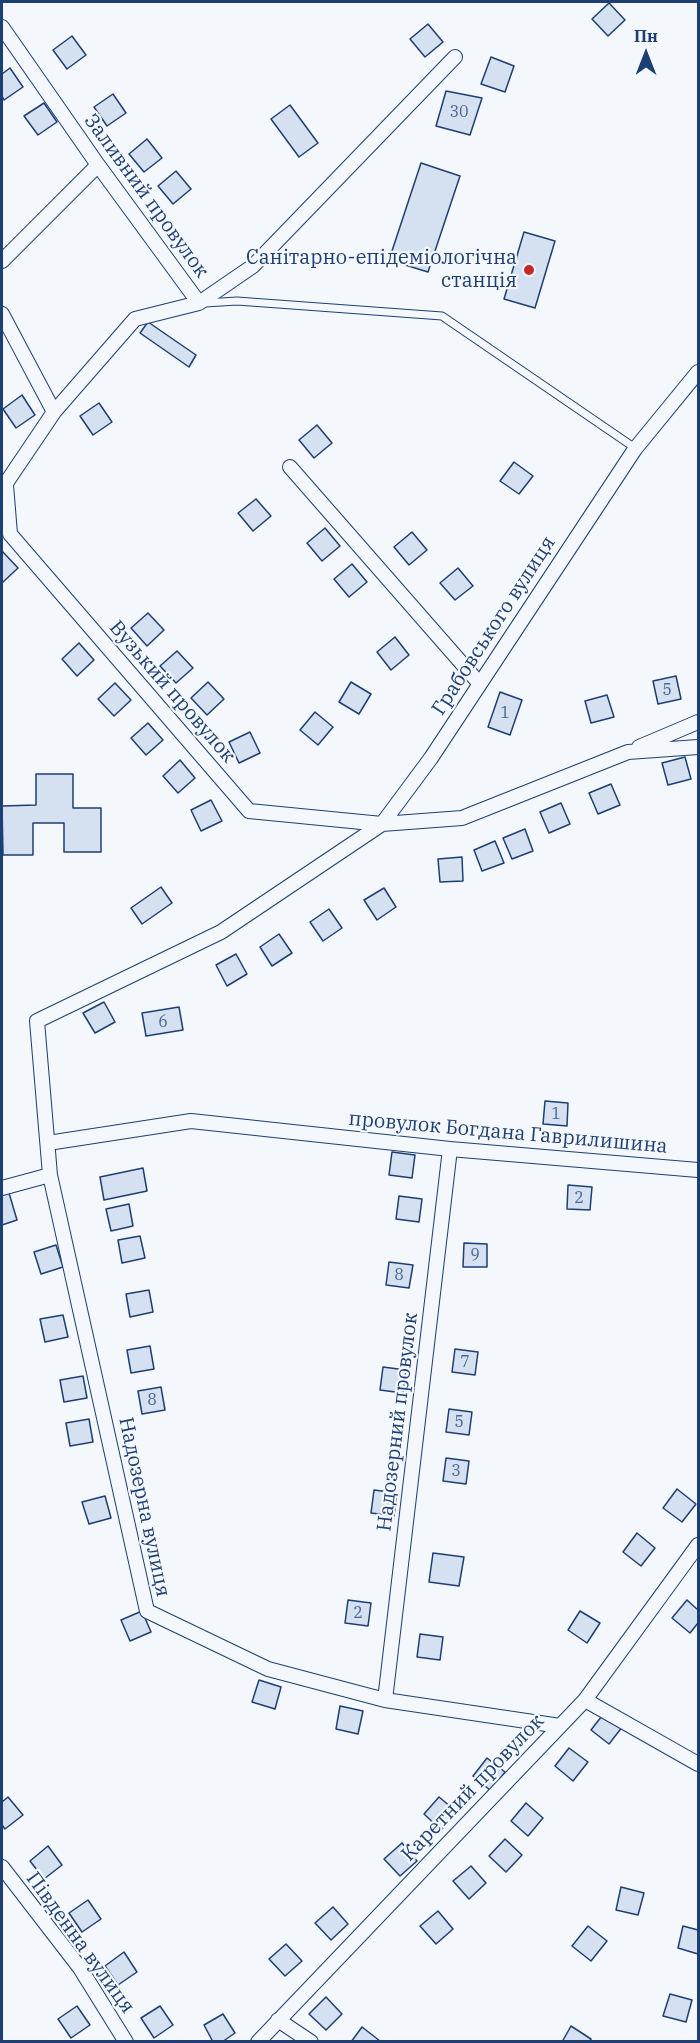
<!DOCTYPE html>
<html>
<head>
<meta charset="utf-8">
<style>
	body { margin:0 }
	#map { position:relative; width:700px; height:2043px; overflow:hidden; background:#f4f7fb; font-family:"IBM Plex Serif",serif }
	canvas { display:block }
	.frame { position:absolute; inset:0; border:3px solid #1d3f73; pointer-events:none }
	.north { position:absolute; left:616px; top:24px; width:60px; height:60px; -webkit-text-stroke:4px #f4f7fb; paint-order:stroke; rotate:0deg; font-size:16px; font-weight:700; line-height:24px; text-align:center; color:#1d3f73 }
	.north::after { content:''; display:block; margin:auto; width:21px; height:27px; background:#1d3f73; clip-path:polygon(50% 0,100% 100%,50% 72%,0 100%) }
</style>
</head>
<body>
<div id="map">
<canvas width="700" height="2043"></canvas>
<div class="frame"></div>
<div class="north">Пн</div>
</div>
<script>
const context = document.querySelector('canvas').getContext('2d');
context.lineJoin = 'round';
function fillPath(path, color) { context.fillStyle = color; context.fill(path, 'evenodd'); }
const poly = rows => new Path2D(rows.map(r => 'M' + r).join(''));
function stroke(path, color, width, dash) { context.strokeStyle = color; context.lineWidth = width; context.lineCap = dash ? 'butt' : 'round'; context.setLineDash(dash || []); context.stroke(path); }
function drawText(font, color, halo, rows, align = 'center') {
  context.font = font + ' "IBM Plex Serif",serif'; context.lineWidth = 4.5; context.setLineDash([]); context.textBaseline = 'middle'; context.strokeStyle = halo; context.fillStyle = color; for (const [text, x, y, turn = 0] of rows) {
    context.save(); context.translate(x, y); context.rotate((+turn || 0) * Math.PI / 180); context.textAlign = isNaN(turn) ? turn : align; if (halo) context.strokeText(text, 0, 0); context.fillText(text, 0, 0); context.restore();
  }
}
const building = poly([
	[609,3,625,20,608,36,592,19,609,3],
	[428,24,443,42,425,57,410,39,428,24],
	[72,36,86,55,67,69,53,50,72,36],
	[491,57,514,66,505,92,481,84,491,57],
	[10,68,23,87,4,100,2,96,2,74,10,68],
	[446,91,482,98,470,135,436,126,446,91],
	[113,94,126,113,107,126,94,107,113,94],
	[44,103,57,122,38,135,24,116,44,103],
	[290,105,318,143,299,157,271,119,290,105],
	[147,139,162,158,144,172,129,154,147,139],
	[421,163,460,176,428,272,389,260,421,163],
	[176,171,191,189,173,204,158,186,176,171],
	[524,232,555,241,535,308,504,299,524,232],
	[148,322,196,355,189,367,140,333,148,322],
	[22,395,35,415,16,428,3,409,22,395],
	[99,403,112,422,93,435,80,416,99,403],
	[317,425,332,443,314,458,299,440,317,425],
	[514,462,533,476,519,494,500,481,514,462],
	[256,499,271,516,253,531,238,513,256,499],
	[325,528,340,546,322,561,307,543,325,528],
	[412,532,427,550,409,565,394,547,412,532],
	[2,551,18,568,2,583,2,551],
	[352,564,367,582,349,597,334,579,352,564],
	[458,568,473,586,455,600,440,583,458,568],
	[148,613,164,630,147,646,131,628,148,613],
	[395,637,409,655,391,670,377,652,395,637],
	[79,643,94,660,77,676,62,659,79,643],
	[177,651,193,668,176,683,160,666,177,651],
	[676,676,681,699,658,704,653,681,676,676],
	[208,682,224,699,207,715,191,698,208,682],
	[351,682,371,694,359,714,339,702,351,682],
	[115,683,131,700,114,716,98,699,115,683],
	[500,692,522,700,510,735,488,727,500,692],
	[607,695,614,717,591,723,585,701,607,695],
	[315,712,333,727,318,745,300,730,315,712],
	[148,723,163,740,146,755,131,738,148,723],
	[250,732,260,753,239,763,229,742,250,732],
	[685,757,691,779,668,785,662,763,685,757],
	[180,760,195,778,178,793,163,776,180,760],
	[36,774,73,774,73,808,101,808,101,852,64,852,64,823,33,823,33,855,3,855,2,806,36,805,36,774],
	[611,784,620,805,598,814,589,793,611,784],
	[211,800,222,821,201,831,191,810,211,800],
	[561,803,570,824,549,833,540,812,561,803],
	[525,829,533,851,512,859,503,838,525,829],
	[495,841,504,863,482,871,474,850,495,841],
	[462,857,463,881,440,882,438,859,462,857],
	[161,887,172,903,142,924,131,908,161,887],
	[384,888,396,907,377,920,364,900,384,888],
	[329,909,342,928,323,941,310,922,329,909],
	[279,934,292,953,272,966,260,947,279,934],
	[236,954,247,974,227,986,216,965,236,954],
	[104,1002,115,1022,95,1033,83,1013,104,1002],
	[179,1007,183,1030,146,1036,142,1013,179,1007],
	[545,1101,568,1103,567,1126,543,1124,545,1101],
	[392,1152,415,1155,412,1178,389,1175,392,1152],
	[143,1168,147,1191,104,1200,100,1177,143,1168],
	[568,1185,592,1187,590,1210,567,1209,568,1185],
	[9,1193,17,1220,2,1225,2,1195,9,1193],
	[399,1196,422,1199,419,1222,396,1219,399,1196],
	[129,1204,133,1226,111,1231,106,1209,129,1204],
	[140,1236,145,1258,122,1263,118,1240,140,1236],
	[464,1243,487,1244,487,1267,463,1267,464,1243],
	[56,1245,63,1267,41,1274,34,1252,56,1245],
	[389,1262,413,1265,409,1288,386,1285,389,1262],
	[149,1290,153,1312,130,1317,126,1294,149,1290],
	[63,1315,68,1337,45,1342,40,1319,63,1315],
	[150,1346,154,1369,131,1373,127,1350,150,1346],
	[455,1349,478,1352,475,1375,452,1372,455,1349],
	[383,1367,406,1370,403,1393,380,1390,383,1367],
	[83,1376,87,1398,64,1402,60,1380,83,1376],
	[161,1387,165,1410,142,1414,138,1391,161,1387],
	[449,1409,472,1412,469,1435,446,1432,449,1409],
	[89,1419,93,1442,70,1446,66,1423,89,1419],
	[446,1458,469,1461,466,1484,443,1481,446,1458],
	[677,1489,696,1504,682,1522,663,1508,677,1489],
	[374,1490,397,1493,394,1516,371,1513,374,1490],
	[105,1496,111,1518,89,1524,82,1502,105,1496],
	[637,1533,655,1548,641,1566,623,1552,637,1533],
	[433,1553,464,1557,459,1586,429,1582,433,1553],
	[348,1600,371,1603,368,1626,345,1623,348,1600],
	[687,1600,698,1610,698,1623,690,1633,672,1618,687,1600],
	[142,1611,151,1632,130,1641,121,1620,142,1611],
	[580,1611,600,1623,587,1643,568,1630,580,1611],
	[420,1634,443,1637,440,1660,417,1657,420,1634],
	[259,1680,281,1687,275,1709,252,1702,259,1680],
	[340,1706,363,1711,358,1734,336,1729,340,1706],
	[605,1712,623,1726,609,1744,591,1730,605,1712],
	[569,1748,588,1762,573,1781,555,1766,569,1748],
	[487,1758,505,1772,491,1791,473,1776,487,1758],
	[8,1797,23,1815,5,1829,2,1825,2,1802,8,1797],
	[439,1797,457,1812,441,1830,424,1814,439,1797],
	[526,1803,543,1818,528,1836,511,1821,526,1803],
	[505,1839,522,1855,506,1872,489,1856,505,1839],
	[402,1843,417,1861,400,1876,384,1859,402,1843],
	[48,1846,62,1865,44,1879,30,1861,48,1846],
	[471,1866,486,1883,469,1899,453,1881,471,1866],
	[621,1887,644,1893,638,1915,616,1910,621,1887],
	[88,1900,101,1919,82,1932,69,1913,88,1900],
	[333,1907,348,1924,331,1940,315,1923,333,1907],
	[438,1911,453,1929,436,1944,420,1926,438,1911],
	[588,1926,607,1941,591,1961,572,1946,588,1926],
	[683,1926,698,1930,698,1954,678,1948,683,1926],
	[286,1944,302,1961,285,1976,269,1959,286,1944],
	[124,1952,137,1972,118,1985,105,1966,124,1952],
	[670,1994,692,2000,686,2022,663,2016,670,1994],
	[326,1997,342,2014,326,2030,309,2014,326,1997],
	[77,2006,90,2025,71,2038,58,2019,77,2006],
	[160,2006,173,2025,154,2038,141,2018,160,2006],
	[223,2014,235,2033,222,2042,213,2042,204,2025,223,2014],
	[571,2026,591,2039,589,2042,562,2042,571,2026],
	[362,2027,380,2041,380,2042,351,2042,362,2027]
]);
fillPath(building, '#d5e0f0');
stroke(building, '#1d3f73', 1.5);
const lane = poly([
	[205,303,237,301,442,316,635,448]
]);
const street = poly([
	[2,27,98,165,199,303,253,266,455,57],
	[2,261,98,165],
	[2,314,54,412],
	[290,467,479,683],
	[6,485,10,534,249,811,382,824,431,758,635,449,698,372],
	[2,489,54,412,135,319,199,303],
	[639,747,698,722],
	[48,1143,191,1121,450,1149,698,1170],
	[2,1188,50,1175],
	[385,1700,450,1149],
	[585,1700,698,1764],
	[560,1726,385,1700,268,1669,147,1611,50,1175,37,1021,221,932,382,824,462,818,628,752,698,747],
	[2,1867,80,1968,126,2042],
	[278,2020,311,2042],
	[258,2042,585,1700,698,1545]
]);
stroke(lane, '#1d3f73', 9);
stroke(street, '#1d3f73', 16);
stroke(lane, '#f4f7fb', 7);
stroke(street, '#f4f7fb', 14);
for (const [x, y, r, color] of [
	[529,270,6,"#c62828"]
]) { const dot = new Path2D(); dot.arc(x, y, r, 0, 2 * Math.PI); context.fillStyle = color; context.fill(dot); stroke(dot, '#f4f7fb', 2); }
drawText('16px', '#4b6792', null, [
	["30",459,112],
	["5",667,690],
	["1",505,713],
	["6",163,1022],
	["1",556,1114],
	["2",579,1198],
	["9",475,1255],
	["8",399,1275],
	["7",465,1362],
	["8",152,1400],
	["5",459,1422],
	["3",456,1471],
	["2",358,1613]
]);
drawText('20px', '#1d3f73', '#f4f7fb', [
	["Заливний провулок",146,196,54],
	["Грабовського вулиця",494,626,-57],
	["Вузький провулок",172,692,49],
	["провулок Богдана Гаврилишина",508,1133,5],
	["Надозерний провулок",398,1422,-83],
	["Надозерна вулиця",144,1507,78],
	["Каретний провулок",473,1788,-46],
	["Південна вулиця",80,1943,54]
]);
drawText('20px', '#1d3f73', '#f4f7fb', [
	["Санітарно-епідеміологічна",517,258],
	["станція",517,281]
], 'right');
</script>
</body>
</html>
